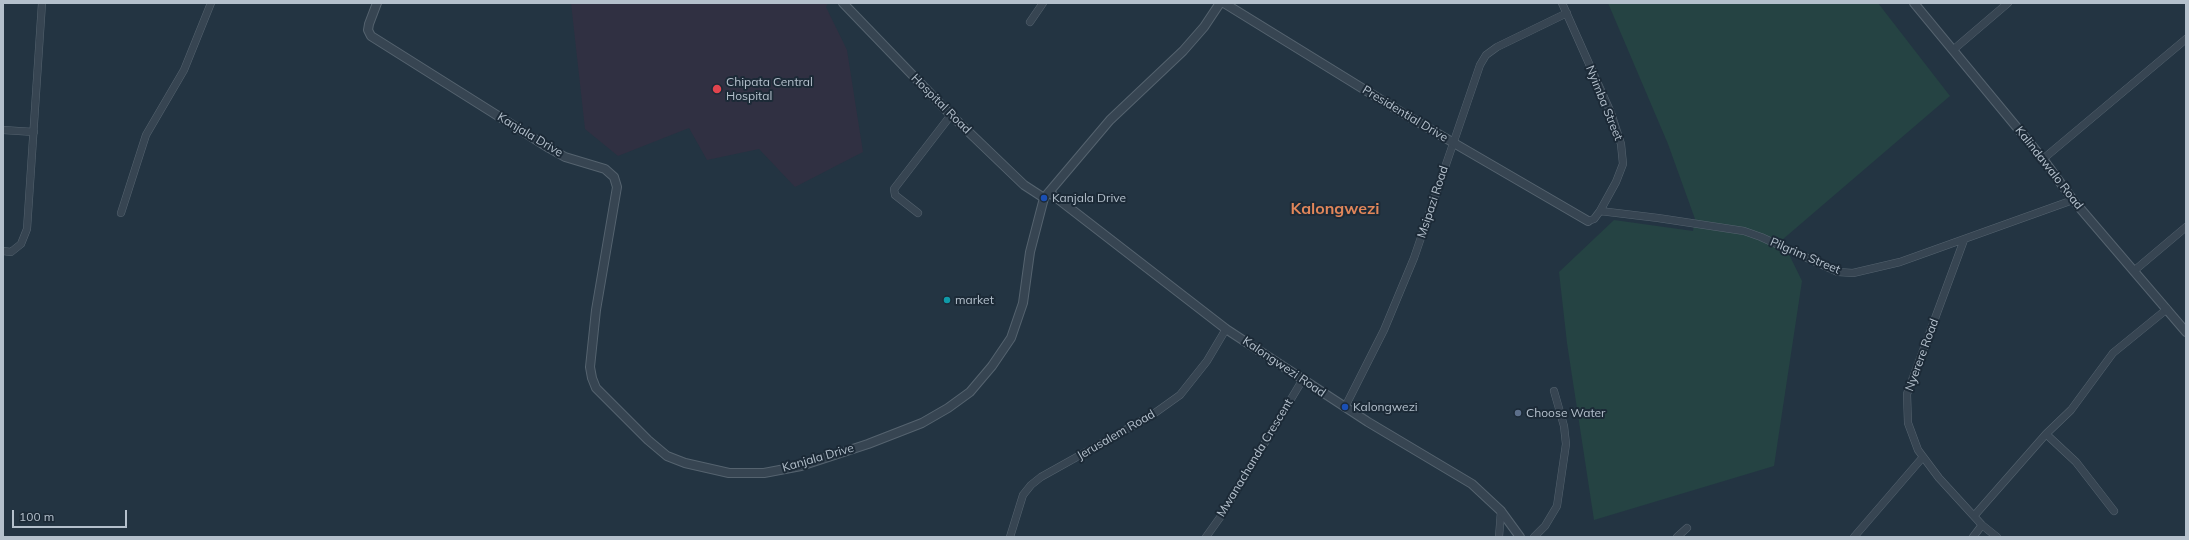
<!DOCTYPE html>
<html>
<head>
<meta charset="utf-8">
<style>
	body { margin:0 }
	#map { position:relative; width:2189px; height:540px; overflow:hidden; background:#233442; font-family:Mulish,sans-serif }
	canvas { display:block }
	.frame { position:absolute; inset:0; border:4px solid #b4c0cc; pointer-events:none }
	.scale { position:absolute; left:12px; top:510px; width:115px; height:18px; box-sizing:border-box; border:2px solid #b4c0cc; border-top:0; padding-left:5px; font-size:12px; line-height:14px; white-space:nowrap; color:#b4c0cc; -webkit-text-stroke:3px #1c2a37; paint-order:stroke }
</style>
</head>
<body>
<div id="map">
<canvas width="2189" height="540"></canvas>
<div class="frame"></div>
<div class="scale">100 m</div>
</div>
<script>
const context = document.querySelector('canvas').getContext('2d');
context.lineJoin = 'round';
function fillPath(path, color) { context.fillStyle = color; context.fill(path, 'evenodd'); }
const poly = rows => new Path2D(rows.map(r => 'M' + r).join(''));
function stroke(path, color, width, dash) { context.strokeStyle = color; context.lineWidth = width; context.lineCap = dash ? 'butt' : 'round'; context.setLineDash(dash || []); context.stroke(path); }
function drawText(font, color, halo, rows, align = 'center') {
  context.font = font + ' Mulish,sans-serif'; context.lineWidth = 4; context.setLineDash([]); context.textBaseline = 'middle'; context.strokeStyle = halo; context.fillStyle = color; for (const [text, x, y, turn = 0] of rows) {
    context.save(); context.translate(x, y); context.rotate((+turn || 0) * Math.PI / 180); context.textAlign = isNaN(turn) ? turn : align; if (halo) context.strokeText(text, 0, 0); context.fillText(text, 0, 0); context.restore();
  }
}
fillPath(poly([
	[571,3,828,3,826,7,847,50,863,152,795,187,759,149,707,160,689,128,618,156,585,129]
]), '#303042');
fillPath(poly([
	[1608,3,1878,3,1950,96,1782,240,1802,281,1774,466,1594,520,1567,343,1559,272,1614,220,1693,231,1695,219,1668,144]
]), '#254343');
const minor = poly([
	[1562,3,1611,113,1621,144,1623,164,1616,182,1600,211,1594,219,1588,221],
	[1030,22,1043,3],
	[1953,50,2008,3],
	[3,130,34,132],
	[2043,159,2186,39],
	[1600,211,1658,218,1744,231,1761,237,1838,272,1853,273,1900,262,2073,200],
	[121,213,146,135,184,70,211,3],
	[918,213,895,195,894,189,951,115],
	[1964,240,1907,394,1908,423,1918,450,1939,478,1982,525,1997,537],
	[3,251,11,252,21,244,27,229,42,3],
	[2135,270,2186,227],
	[1345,407,1384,330,1414,258,1480,65,1486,55,1497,47,1567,13],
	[2046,434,2071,410,2113,353,2167,309],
	[1974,516,2046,434,2076,462,2114,511],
	[1010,537,1023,495,1031,485,1041,477,1152,415,1180,395,1207,361,1226,329],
	[1206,537,1221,516,1303,379],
	[1499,537,1501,511],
	[1534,537,1545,526,1557,506,1566,444,1564,426,1554,391],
	[1677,537,1687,528],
	[1854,537,1923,457],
	[1973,537,1982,525]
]);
const tertiary = poly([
	[377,3,369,24,368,30,371,36,549,148,565,157,605,169,614,177,617,187,596,310,590,367,592,378,596,388,648,440,667,456,685,463,729,473,764,473,801,466,868,444,922,423,948,408,970,392,992,366,1011,338,1023,303,1030,252,1044,198,1110,120,1183,51,1204,27,1220,3],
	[843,3,951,115,1024,185,1044,198],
	[1224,3,1404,114,1588,221],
	[1914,3,2043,159,2073,200,2186,332],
	[1049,192,1226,329,1368,422,1472,484,1501,511,1520,537]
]);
stroke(minor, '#55636f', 8);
stroke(tertiary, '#55636f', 10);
stroke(minor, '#374552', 7);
stroke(tertiary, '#374552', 8);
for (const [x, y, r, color] of [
	[717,89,5,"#e0444e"],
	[1044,198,4,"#1a4fb4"],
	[947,300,4,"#0f9aa8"],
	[1345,407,4,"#1a4fb4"],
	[1518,413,4,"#5c6f8a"]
]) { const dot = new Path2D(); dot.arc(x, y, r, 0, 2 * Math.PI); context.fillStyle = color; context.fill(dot); stroke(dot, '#1c2a37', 1.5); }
drawText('12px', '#b4c0cc', '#1c2a37', [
	["Chipata Central",726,82],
	["Hospital",726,96],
	["Kanjala Drive",1052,198],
	["market",955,300],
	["Kalongwezi",1353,407],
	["Choose Water",1526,413]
], 'left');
drawText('12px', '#b4c0cc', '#1c2a37', [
	["Nyimba Street",1604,103,68],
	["Hospital Road",941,104,45],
	["Presidential Drive",1405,114,31],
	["Kanjala Drive",530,135,31],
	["Kalindawalo Road",2049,168,52],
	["Msipazi Road",1433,202,-72],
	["Pilgrim Street",1805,256,23],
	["Nyerere Road",1922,355,-70],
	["Kalongwezi Road",1284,367,34],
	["Jerusalem Road",1116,435,-30],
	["Kanjala Drive",818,458,-16],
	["Mwanachanda Crescent",1255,458,-59]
]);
drawText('bold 16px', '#e1865a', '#1c2a37', [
	["Kalongwezi",1335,209]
]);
</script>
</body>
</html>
